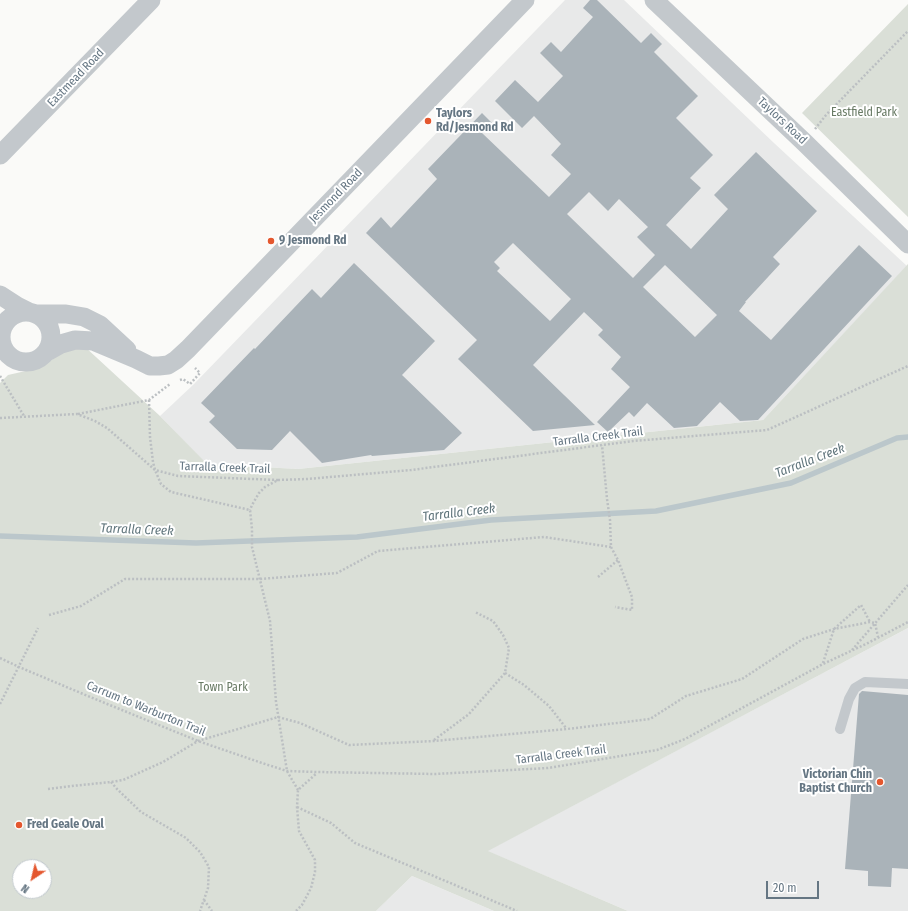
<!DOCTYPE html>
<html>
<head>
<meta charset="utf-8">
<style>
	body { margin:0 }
	#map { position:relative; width:908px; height:911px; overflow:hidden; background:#fafaf8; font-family:"Fira Sans Condensed",sans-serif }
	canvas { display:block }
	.north { position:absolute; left:12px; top:859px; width:40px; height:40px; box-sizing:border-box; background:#fff; border:1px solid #c1c8cd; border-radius:50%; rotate:215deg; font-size:11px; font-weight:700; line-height:16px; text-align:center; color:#657683 }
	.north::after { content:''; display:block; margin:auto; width:14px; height:18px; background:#e4572e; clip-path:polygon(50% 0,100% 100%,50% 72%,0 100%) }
	.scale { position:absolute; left:766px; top:881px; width:53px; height:18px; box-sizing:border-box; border:2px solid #657683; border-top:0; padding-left:5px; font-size:12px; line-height:14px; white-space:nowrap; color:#657683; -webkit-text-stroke:3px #fff; paint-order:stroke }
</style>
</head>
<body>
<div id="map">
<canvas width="908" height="911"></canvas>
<div class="north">N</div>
<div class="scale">20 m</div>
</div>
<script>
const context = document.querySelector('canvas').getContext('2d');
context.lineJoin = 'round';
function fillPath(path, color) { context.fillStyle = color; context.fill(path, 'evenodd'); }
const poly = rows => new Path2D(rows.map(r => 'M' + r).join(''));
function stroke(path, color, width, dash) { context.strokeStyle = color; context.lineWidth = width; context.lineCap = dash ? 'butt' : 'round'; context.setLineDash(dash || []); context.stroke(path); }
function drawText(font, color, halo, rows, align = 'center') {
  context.font = font + ' "Fira Sans Condensed",sans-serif'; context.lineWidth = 4; context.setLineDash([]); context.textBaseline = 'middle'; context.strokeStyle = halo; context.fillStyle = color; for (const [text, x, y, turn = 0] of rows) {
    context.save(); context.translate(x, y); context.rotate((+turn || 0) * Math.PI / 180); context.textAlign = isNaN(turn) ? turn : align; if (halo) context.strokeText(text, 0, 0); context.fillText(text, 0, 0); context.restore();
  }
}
fillPath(poly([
	[565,0,624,0,774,143,907,266,763,420,298,469,206,464,160,416,194,384],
	[908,628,908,911,628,911,487,851],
	[412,876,494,911,376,911]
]), '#e8e9e9');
fillPath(poly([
	[908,4,908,217,802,113],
	[908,264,908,628,488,851,628,911,494,911,412,876,376,911,0,911,0,383,8,375,39,368,62,353,84,346,160,416,207,464,298,469,763,420],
	[20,867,44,867,44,891,20,891]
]), '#dadfd7');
stroke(poly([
	[0,536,196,543,357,537,491,520,656,511,791,483,897,438,908,437]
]), '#bbc7cb', 5.5);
fillPath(poly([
	[590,0,597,0,641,43,651,33,662,44,654,52,698,96,676,118,713,155,690,178,701,188,666,225,691,249,728,209,714,195,756,152,817,211,773,257,780,264,745,302,746,302,739,311,771,340,859,245,892,276,758,420,740,421,720,402,697,426,674,428,647,403,634,417,629,412,608,432,597,422,630,387,611,369,621,357,598,335,603,330,584,312,533,365,595,425,533,431,458,359,477,340,366,233,381,217,391,228,437,179,428,169,482,113,492,123,482,133,549,197,571,174,551,155,561,144,534,116,522,128,495,101,515,80,538,102,563,76,540,53,551,42,561,52,593,17,583,8],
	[589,192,608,211,619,199,648,227,637,237,655,255,633,278,567,214],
	[513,243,571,299,550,321,497,271,500,268,494,262],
	[665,265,717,315,695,337,643,287],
	[354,263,435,341,402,375,462,433,444,450,372,456,371,455,322,463,290,431,272,450,237,449,209,422,215,416,201,403,254,348,255,349,312,289,321,298],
	[862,691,908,695,908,869,892,868,891,887,868,886,868,871,845,869,859,694]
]), '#aab3b9');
stroke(poly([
	[815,129,826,115,908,31],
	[0,376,24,416],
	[180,380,183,379,190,384,200,373,195,368],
	[149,400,150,437,153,462,155,470,161,484,171,492,250,510,252,529,252,547,270,621,276,702,287,771,298,790],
	[78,414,149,400,170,384],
	[0,418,77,414,95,421,107,428,155,470,178,476,278,480,265,487,259,493,252,505,250,510],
	[278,480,307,479,411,470,633,441,767,430,807,412,870,383,908,366],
	[611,547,618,560,632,597,632,610,615,607],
	[598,577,618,560],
	[49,615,81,606,125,579,260,579,337,573,378,551,544,537,611,547,610,520,607,499,602,445],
	[852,650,908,585],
	[0,658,19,667,95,699,198,741,262,763,287,771,317,772,435,774,548,768,657,750,685,739,823,664,868,643,908,622],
	[823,663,834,629,861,605,870,622],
	[505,673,524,685,549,706,566,728],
	[0,704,38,628],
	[434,740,469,714,505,673,509,648,503,635,493,621,475,612],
	[111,782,117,789,141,812,186,838,200,852,209,867,208,888,200,911],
	[48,789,72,786,111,782,123,780,163,762,198,741,278,717,300,723,349,745,434,741,567,729,650,719,686,696,742,679,803,639,834,629,870,622,875,623,878,637],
	[297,807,331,823,355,843,517,911],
	[204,900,212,911],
	[296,911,302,905,311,888,315,872,315,860,299,831,297,807,298,790,317,773]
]), '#bbbfc2', 2.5, [2, 2]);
stroke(poly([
	[840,729,849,699,855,688,865,682,908,684]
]), '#c3c8cc', 10);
stroke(poly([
	[654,0,804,142,908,244],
	[0,155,151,0],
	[0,295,17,306,29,312],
	'1 337a25 25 0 1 1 50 0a25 25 0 1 1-50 0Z',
	[36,314,66,314,84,317,100,325,127,350],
	[45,353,61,344,75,340,93,341,136,359,150,366,159,366,168,365,176,360,188,349,525,0]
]), '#c3c8cc', 19);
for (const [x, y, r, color] of [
	[428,121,4,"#e4572e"],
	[271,241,4,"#e4572e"],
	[880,782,4,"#e4572e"],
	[19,825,4,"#e4572e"]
]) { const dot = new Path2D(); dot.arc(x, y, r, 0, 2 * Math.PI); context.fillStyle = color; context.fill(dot); stroke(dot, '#fff', 1.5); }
drawText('12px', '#657683', '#fff', [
	["Eastmead Road",76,78,-46],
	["Taylors Road",782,121,43],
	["Jesmond Road",336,196,-46],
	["Tarralla Creek Trail",598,437,-7],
	["Tarralla Creek Trail",225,468,2],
	["Carrum to Warburton Trail",146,709,22],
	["Tarralla Creek Trail",561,755,-7]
]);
drawText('12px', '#687a64', '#fff', [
	["Eastfield Park",864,113],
	["Town Park",223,688]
]);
drawText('bold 12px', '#657683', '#fff', [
	["Taylors",436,114],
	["Rd/Jesmond Rd",436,128],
	["9 Jesmond Rd",279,241],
	["Victorian Chin",872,775,"right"],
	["Baptist Church",872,789,"right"],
	["Fred Geale Oval",27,825]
], 'left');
drawText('italic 13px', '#60757c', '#fff', [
	["Tarralla Creek",810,461,-21],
	["Tarralla Creek",459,513,-7],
	["Tarralla Creek",137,530,2]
]);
</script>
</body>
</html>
